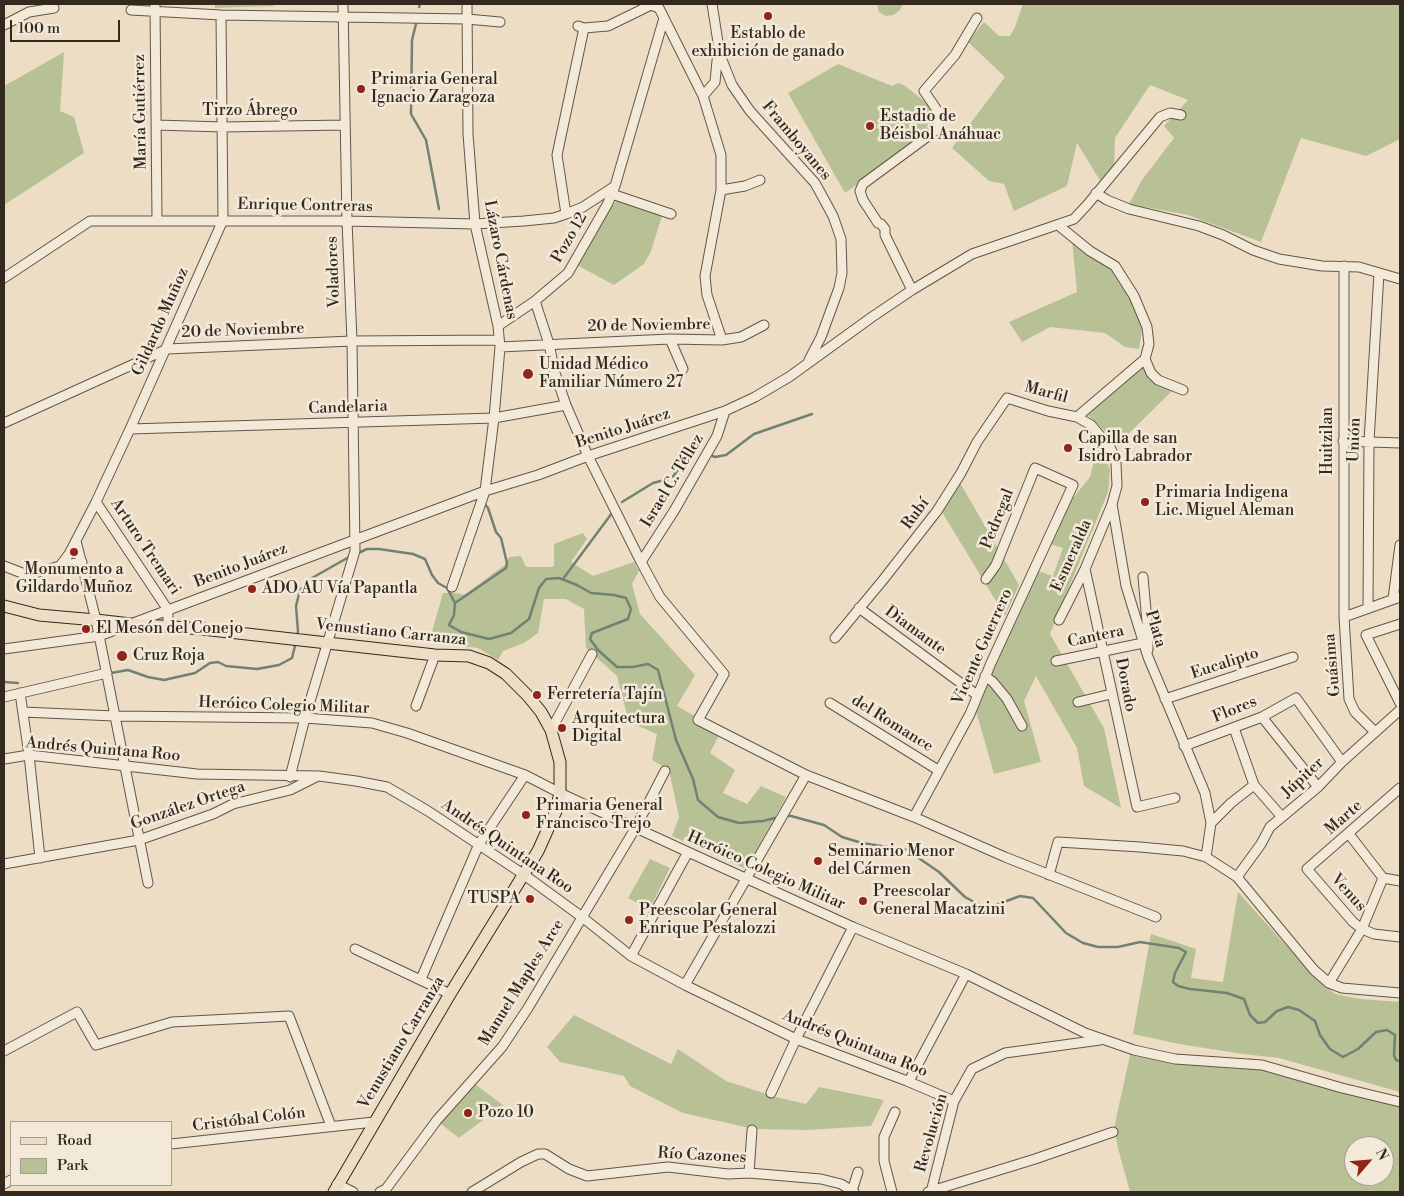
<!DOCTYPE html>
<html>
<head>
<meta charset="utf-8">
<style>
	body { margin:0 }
	#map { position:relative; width:1404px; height:1196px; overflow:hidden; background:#edddc5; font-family:"Libre Bodoni",serif }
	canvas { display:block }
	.frame { position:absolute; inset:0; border:5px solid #33291f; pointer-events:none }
	.legend { position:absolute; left:10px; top:1121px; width:162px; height:65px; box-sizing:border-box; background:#f3e9d9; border:1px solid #a69c8f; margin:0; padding:6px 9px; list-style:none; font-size:15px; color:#33291f }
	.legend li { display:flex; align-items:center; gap:10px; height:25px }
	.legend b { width:25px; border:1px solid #a69c8f }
	.north { position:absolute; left:1344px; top:1136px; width:50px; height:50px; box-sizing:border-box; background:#f3e9d9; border:1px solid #a69c8f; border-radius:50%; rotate:63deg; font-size:14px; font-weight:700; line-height:20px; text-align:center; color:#33291f }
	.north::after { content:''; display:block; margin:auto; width:18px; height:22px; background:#8f2418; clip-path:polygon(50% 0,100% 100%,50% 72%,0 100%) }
	.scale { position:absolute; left:10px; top:20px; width:110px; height:22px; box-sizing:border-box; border:2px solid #33291f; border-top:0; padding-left:6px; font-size:15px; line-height:18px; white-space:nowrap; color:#33291f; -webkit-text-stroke:4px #f3e9d9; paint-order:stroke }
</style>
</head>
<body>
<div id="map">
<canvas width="1404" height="1196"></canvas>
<div class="frame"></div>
<ul class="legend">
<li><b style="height:6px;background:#edddc5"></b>Road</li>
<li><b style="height:14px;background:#b7c195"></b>Park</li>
</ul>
<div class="north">N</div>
<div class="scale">100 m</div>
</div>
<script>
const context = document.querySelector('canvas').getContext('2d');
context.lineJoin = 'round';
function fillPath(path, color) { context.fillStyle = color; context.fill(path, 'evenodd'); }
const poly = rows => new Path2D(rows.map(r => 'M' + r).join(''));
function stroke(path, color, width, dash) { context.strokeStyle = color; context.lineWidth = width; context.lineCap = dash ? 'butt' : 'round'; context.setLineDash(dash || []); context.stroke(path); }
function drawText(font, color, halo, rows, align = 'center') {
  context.font = font + ' "Libre Bodoni",serif'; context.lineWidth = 5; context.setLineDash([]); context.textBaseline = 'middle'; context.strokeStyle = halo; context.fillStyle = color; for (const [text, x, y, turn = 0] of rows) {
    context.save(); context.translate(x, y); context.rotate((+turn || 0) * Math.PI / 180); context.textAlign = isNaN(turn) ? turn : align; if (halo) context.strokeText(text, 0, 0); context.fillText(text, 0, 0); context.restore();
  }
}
fillPath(poly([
	[215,4,274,4,274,6,215,8],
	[877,4,903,4,899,11,893,15,886,16,879,12],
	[1023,4,1400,4,1400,139,1366,156,1301,138,1261,242,1188,215,1129,204,1142,180,1174,138,1164,126,1188,100,1150,85,1115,138,1114,166,1101,182,1077,143,1067,186,1014,211,1004,184,989,181,952,148,1005,77,968,42,984,22,999,36,1010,36,1015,27],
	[64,52,60,111,74,117,84,153,4,205,4,86],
	[838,64,892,86,898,83,904,85,929,105,933,113,935,121,931,131,845,193,788,93],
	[617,200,662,216,651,251,644,264,614,285,577,265,588,237],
	[1072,239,1114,265,1143,323,1139,349,1125,347,1105,333,1050,327,1022,342,1009,322,1077,292],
	[1143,364,1172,391,1118,444,1088,415,1117,387],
	[1088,429,1105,455,1110,470,1108,492,1050,634,1104,728,1121,808,1084,786,1077,748,1036,676,1024,701,1041,762,994,774,976,711,1035,570,1053,576,1063,548,1047,543,1067,500,1073,498,1090,477,1095,458],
	[959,481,1019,585,1005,616,942,512],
	[583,533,587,539,571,562,593,576,634,562,639,571,632,584,640,614,695,675,677,706,693,715,719,735,710,753,735,770,723,793,747,804,761,786,786,797,748,865,744,868,672,836,679,817,669,770,652,760,657,734,629,722,617,676,586,648,584,609,566,599,544,599,538,633,524,643,503,651,498,660,478,648,429,642,443,593,456,593,464,595,506,564,509,557,521,556,526,567,550,567,554,566,554,544],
	[650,859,670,868,649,910,628,898],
	[1238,892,1310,972,1335,994,1360,999,1400,1002,1400,1092,1279,1058,1243,1054,1179,1044,1133,1034,1151,934,1196,949,1191,978,1223,982],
	[574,1015,671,1064,678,1049,726,1081,776,1097,806,1104,819,1087,884,1100,871,1126,808,1130,754,1129,683,1113,630,1086,624,1076,560,1062,547,1047],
	[1132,1046,1172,1055,1263,1068,1400,1106,1400,1192,1130,1192,1118,1148,1114,1128],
	[1354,1146,1384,1146,1384,1176,1354,1176],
	[472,1082,503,1105,459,1138,437,1121]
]), '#b7c195');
stroke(poly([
	[419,7,420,4],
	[416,24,412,40,411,114,426,140,439,209],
	[710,455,715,457,726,455,754,434,812,414],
	[622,502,653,483,672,478,684,461,697,450],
	[356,554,367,549,379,549,413,554,425,559,432,575,438,583,447,588,455,603,454,615,449,625,461,632,489,639,511,633,529,619,539,588,546,579,559,578,577,585,591,593,614,595,626,598,631,609,628,619,592,633,590,639,598,650,617,667,633,667,648,664,658,670,676,740,693,779,698,800,718,817,739,823,763,821,779,817],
	[563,579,612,513],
	[455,603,506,568,507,563,501,538,496,532,488,508,483,502],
	[297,637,298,631,296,606,300,590,312,578,349,557],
	[111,673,128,670,148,677,164,680,195,673,210,663,218,662,226,666,257,669,279,665,292,658,296,642],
	[4,682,18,683],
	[785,816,791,816,824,825,842,837,862,843,907,850,939,872,965,897,983,907,996,905,1020,896,1033,898,1066,933,1083,943,1098,947,1118,947,1140,942,1179,948,1186,952,1175,973,1173,982,1178,986,1190,989,1227,993,1244,999,1250,1015,1258,1023,1265,1022,1277,1011,1288,1007,1299,1010,1315,1021,1320,1035,1330,1049,1343,1057,1358,1049,1376,1032,1387,1030,1395,1035,1394,1055,1396,1060,1400,1061]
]), '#718275', 2.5);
const minor = poly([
	[155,4,157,220],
	[712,4,720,55,732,85,750,111,815,183,833,216,841,239,842,273,839,288,821,337,809,360],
	[131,10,221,15,467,19,500,22],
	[4,25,29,12,54,8],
	[578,26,584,28,608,26,651,5,659,8,703,96,721,155,721,190,705,276,707,295,722,340],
	[703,96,715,82,717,61,720,55],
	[156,125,223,127,345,125],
	[721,190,745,186,760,180],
	[1096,193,1107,200,1129,209,1199,226,1223,235,1253,250,1279,259,1322,266,1359,267,1400,279],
	[612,194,671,214],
	[566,214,557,155,584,28],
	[1058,225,1090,251,1115,266,1134,296,1147,327,1149,344,1145,359],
	[1344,266,1344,617,1349,699,1355,712,1375,732],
	[4,278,90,221,347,221,475,224,524,221,554,218,566,214,583,207,615,186],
	[912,290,885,235,885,229,881,224,878,223,863,200,860,191,863,184,935,131,939,122,937,110,924,91,955,55,977,18],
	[535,301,549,344,555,373,566,405,588,456,641,562,660,597,724,674,698,720,806,775,914,817,1005,857,1156,917],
	[498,326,535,301,568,273,608,203,615,186,664,18],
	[670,339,683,369],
	[500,347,670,339,722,340,741,337,764,325],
	[1145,359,1151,373,1158,380,1183,390],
	[1077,417,1145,359],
	[4,423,167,349,352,341,499,340],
	[130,429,494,418,566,405],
	[1343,441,1400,443],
	[96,502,168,610,168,622,171,627],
	[76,541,96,620,148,883],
	[641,562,674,511,717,436,725,411],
	[4,566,22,573,31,574,60,566,69,554,96,502,130,429,223,220,221,15],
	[60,566,82,562],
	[1085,569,1137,807,1175,798],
	[1143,577,1148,633,1148,650],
	[452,587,485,491,494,418,500,347,498,326,475,224,468,134,467,4],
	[1393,599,1400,545],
	[859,608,977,695],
	[1368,608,1369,442,1379,273],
	[1344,617,1400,597],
	[1059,620,1085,569,1112,504],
	[1400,624,1366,635,1400,703],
	[835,638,883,580,937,511,961,473,977,442,1007,398,1048,411,1077,417,1091,425,1111,449,1116,463,1117,486,1112,504,1126,586,1148,657,1205,793,1211,823,1206,857],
	[4,649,99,636,485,491,538,475,588,456,725,411,755,397,789,377,872,317,912,290,972,254,1074,219,1087,205,1160,117,1170,113,1181,115],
	[1056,661,1143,643],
	[985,676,993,682,1007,699,1022,726],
	[20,693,29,755,40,858],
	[4,697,107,673],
	[1165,699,1293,657],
	[1078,702,1111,694],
	[830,703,938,770],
	[416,706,435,655],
	[23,712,114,716,305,718,372,723,407,733,525,775,560,793,688,852,853,927,966,974,1085,1033,1134,1050,1175,1059,1262,1065,1342,1088,1400,1102],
	[1262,717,1318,787],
	[1234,728,1254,785,1282,817],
	[551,730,592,654],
	[1184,746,1262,717,1296,698,1342,762],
	[4,759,29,755,197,774,319,776,356,781,387,787,428,811,523,874,582,917,631,956,685,985,796,1039,907,1081,954,1101],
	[290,777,305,718,355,551,352,341,347,221,343,4],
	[1400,788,1307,869,1353,922,1362,929,1374,934,1400,937],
	[914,817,970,714,991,663,1073,485,1035,468,996,565,986,579],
	[1211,823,1231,803,1254,785],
	[1349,834,1383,878,1400,881],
	[4,864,139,840,213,814,233,804,290,790,316,777],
	[1049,875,1058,842,1140,847,1183,851,1206,857,1237,877,1314,970,1329,983,1342,988,1400,993],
	[1237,877,1261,844,1270,827,1318,787,1342,762,1400,710],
	[355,949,450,994],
	[631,956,688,852],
	[421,979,479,844,525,775],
	[1329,983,1362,929,1383,878],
	[685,985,806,775],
	[4,1051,77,1012,96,1045,172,1022,289,1016,331,1126],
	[909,1081,966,974],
	[771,1093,796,1039,853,927],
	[171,1144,374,1122],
	[749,1173,752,1130],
	[4,1184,11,1180],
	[337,1184,353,1192],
	[852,1191,858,1172],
	[380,1192,386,1189,437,1120,502,1047,528,1008,636,827,665,771],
	[472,1192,521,1162,538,1154,545,1154,569,1169,587,1176,668,1167,728,1174,749,1173,821,1179,841,1184,854,1192],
	[892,1192,884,1161,884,1137,895,1112],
	[928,1192,1035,1159,1113,1132],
	[931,1192,954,1101,972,1069,1005,1053,1100,1040]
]);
const major = poly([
	[4,606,39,615,96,620,131,624,202,629,435,655,469,656,489,663,506,674,528,696,541,712,551,730,560,762,560,793,556,811,538,851,450,994,334,1192]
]);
stroke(minor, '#625648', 11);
stroke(major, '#33291f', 13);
stroke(minor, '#f3e9d9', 9);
stroke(major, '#edddc5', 11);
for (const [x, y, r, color] of [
	[768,16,5,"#8f2418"],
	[361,89,5,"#8f2418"],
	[870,126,5,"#8f2418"],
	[528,374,6,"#8f2418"],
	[1068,448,5,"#8f2418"],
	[1145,502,5,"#8f2418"],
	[74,552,5,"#8f2418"],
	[252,589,5,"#8f2418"],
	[86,629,5,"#8f2418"],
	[122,656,6,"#8f2418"],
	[537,695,5,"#8f2418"],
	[562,728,5,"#8f2418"],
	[526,815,5,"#8f2418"],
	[818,861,5,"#8f2418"],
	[530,899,5,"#8f2418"],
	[863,901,5,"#8f2418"],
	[629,920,5,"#8f2418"],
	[468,1113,5,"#8f2418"]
]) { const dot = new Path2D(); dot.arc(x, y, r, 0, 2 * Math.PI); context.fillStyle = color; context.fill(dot); stroke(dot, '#f3e9d9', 2); }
drawText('16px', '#33291f', '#f3e9d9', [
	["Establo de",768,34,"center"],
	["exhibición de ganado",768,52,"center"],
	["Primaria General",371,80],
	["Ignacio Zaragoza",371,98],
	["Estadio de",880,117],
	["Béisbol Anáhuac",880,135],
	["Unidad Médico",539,365],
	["Familiar Número 27",539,383],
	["Capilla de san",1078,439],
	["Isidro Labrador",1078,457],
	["Primaria Indigena",1155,493],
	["Lic. Miguel Aleman",1155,511],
	["Monumento a",74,570,"center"],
	["Gildardo Muñoz",74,588,"center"],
	["ADO AU Vía Papantla",262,589],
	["El Mesón del Conejo",96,629],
	["Cruz Roja",133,656],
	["Ferretería Tajín",547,695],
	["Arquitectura",572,719],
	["Digital",572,737],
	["Primaria General",536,806],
	["Francisco Trejo",536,824],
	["Seminario Menor",828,852],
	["del Cármen",828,870],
	["Preescolar",873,892],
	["General Macatzini",873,910],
	["TUSPA",520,899,"right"],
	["Preescolar General",639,911],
	["Enrique Pestalozzi",639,929],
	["Pozo 10",478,1113]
], 'left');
drawText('16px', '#33291f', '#f3e9d9', [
	["Tirzo Ábrego",250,111],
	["María Gutiérrez",141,112,-91],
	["Framboyanes",796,141,50],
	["Enrique Contreras",305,206,1],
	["Pozo 12",570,238,-60],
	["Lázaro Cárdenas",500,260,79],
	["Voladores",334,272,-92],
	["Gildardo Muñoz",161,322,-66],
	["20 de Noviembre",649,326,-1],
	["20 de Noviembre",243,331,-2],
	["Marfil",1046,393,15],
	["Candelaria",348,408,-2],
	["Benito Juárez",623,429,-18],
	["Unión",1355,440,-88],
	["Huitzilan",1328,441,-90],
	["Israel C. Téllez",673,481,-59],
	["Rubí",916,514,-54],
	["Pedregal",998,519,-68],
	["Arturo Tremari",145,547,56],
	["Esmeralda",1072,556,-66],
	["Benito Juárez",241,566,-21],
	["Plata",1155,629,73],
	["Diamante",915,631,36],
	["Venustiano Carranza",391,633,6],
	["Cantera",1096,637,-12],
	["Vicente Guerrero",983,647,-66],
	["Eucalipto",1225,664,-18],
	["Guásima",1333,665,-95],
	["Dorado",1125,685,79],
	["Heróico Colegio Militar",284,706,2],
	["Flores",1235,710,-22],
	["del Romance",892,724,32],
	["Andrés Quintana Roo",103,750,5],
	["Júpiter",1303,778,-43],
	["González Ortega",188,806,-19],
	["Marte",1344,818,-41],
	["Andrés Quintana Roo",507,847,34],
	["Heróico Colegio Militar",766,871,24],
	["Venus",1348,893,48],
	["Manuel Maples Arce",522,983,-58],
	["Venustiano Carranza",402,1043,-59],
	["Andrés Quintana Roo",855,1044,22],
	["Cristóbal Colón",249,1120,-7],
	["Revolución",932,1133,-74],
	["Río Cazones",702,1156,3]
]);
</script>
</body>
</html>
